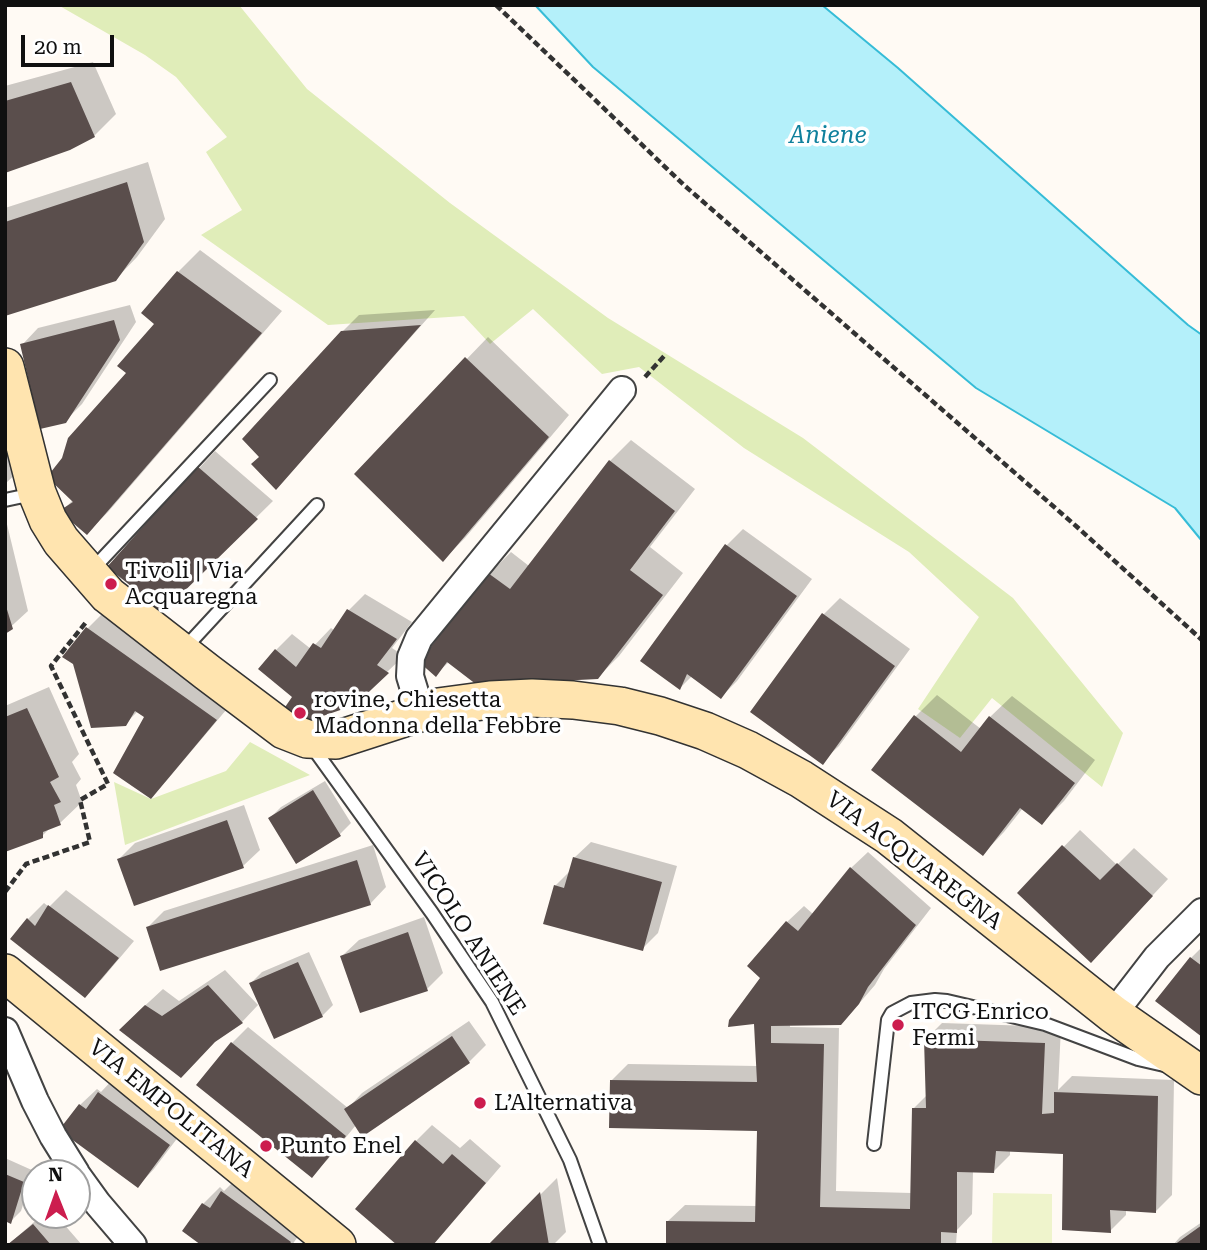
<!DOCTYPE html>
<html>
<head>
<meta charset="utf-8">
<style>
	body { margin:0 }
	#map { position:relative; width:1207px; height:1250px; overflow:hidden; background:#fffaf4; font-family:"Roboto Serif",serif }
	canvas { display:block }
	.frame { position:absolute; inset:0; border:7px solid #101010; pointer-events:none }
	.north { position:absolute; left:21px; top:1159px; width:70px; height:70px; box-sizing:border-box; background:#fff; border:2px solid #9f9f9f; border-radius:50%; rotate:359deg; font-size:19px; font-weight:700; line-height:28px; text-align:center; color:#101010 }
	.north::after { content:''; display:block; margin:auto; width:24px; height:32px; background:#cc1d4e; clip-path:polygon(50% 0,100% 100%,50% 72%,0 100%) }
	.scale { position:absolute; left:21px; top:35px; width:93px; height:32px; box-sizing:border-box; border:4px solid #101010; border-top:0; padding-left:9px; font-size:21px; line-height:24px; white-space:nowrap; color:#101010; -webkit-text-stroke:5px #fff; paint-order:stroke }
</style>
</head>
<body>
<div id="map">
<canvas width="1207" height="1250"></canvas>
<div class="frame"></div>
<div class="north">N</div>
<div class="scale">20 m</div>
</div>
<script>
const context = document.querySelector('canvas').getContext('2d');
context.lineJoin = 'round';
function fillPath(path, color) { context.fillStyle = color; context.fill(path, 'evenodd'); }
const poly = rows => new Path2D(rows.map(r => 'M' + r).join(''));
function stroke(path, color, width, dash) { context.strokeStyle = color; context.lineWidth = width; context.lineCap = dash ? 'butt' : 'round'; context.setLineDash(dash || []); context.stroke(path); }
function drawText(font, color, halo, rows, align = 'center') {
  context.font = font + ' "Roboto Serif",serif'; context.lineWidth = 7; context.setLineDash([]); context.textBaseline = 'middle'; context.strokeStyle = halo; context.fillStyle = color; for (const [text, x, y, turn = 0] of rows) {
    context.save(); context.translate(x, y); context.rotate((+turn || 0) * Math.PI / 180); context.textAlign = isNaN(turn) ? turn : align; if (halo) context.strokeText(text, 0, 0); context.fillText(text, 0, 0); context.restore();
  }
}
fillPath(poly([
	[58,5,239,5,307,89,450,203,608,318,803,438,1013,598,1123,733,1102,787,992,698,960,738,918,709,979,617,909,552,744,448,639,367,602,374,533,309,490,344,464,316,328,325,201,235,242,210,206,152,227,137,176,77,145,55],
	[250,742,310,775,125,845,114,782,151,799,226,771]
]), '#e0edb9');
fillPath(poly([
	[993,1193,1052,1194,1052,1245,992,1245]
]), '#eff4cc');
const water = poly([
	[535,5,822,5,898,68,1188,325,1202,335,1202,541,1175,508,976,388,593,67,535,5]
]);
fillPath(water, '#b4f0fa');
stroke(water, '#36bcd7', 2);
fillPath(poly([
	[93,62,116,114,94,136,5,171,5,86],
	[148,162,165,219,137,257,115,280,5,315,5,208],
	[200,250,282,311,108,512,87,533,62,511,73,500,129,373,157,323,144,313,178,272],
	[130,305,136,322,82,404,65,421,22,345,38,328],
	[435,310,292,471,261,457,342,332,359,315],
	[488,337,569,415,465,538,443,560,356,474],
	[5,399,25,465,5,484],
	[631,440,695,489,650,547,683,573,619,656,597,678,449,662,436,674,421,662,489,574,511,552,529,566,610,461],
	[215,451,273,501,161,611,142,593,109,567],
	[5,516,28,611,5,632],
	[743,529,812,579,737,681,721,697,692,676,680,688,642,660,727,545],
	[365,594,412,622,392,648,404,656,354,703,323,713,306,731,276,650,292,634,311,649,331,628,335,631,349,610],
	[840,598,910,649,839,746,822,762,752,711,824,614],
	[104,612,232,703,167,780,150,797,146,717,138,711,125,724,74,663,65,657,88,628],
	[49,687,79,754,72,762,81,779,76,785,82,802,60,823,52,826,42,836,5,850,5,706],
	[937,695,981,729,990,717,1012,696,1095,760,1064,801,1042,823,1023,808,1004,832,983,854,915,717],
	[325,781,351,823,340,834,297,861,270,818,281,807],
	[244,805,260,850,243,866,119,859,135,843],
	[1080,830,1117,865,1134,848,1168,879,1107,944,1019,893],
	[591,842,677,866,658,933,642,949,555,886,571,870,574,858],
	[373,845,386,887,370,904,148,927,164,911],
	[868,852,931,908,884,969,875,985,857,1006,790,1024,790,1027,839,1028,836,1191,912,1193,914,1108,927,1095,926,1039,942,1023,1061,1027,1058,1090,1072,1076,1174,1080,1172,1195,1156,1211,1126,1209,1126,1215,1110,1231,1065,1153,1010,1150,1010,1155,994,1171,973,1171,972,1214,957,1230,956,1245,668,1245,668,1221,685,1205,757,1206,759,1129,612,1080,628,1064,758,1066,762,977,749,966,787,922,804,906,813,914,851,868],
	[66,890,134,941,102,979,85,995,28,919,44,903,49,907],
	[424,917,443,973,427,989,342,956,359,940],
	[1202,947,1202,1035,1158,1001,1191,958],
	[309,952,333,1005,322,1016,251,983,262,972],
	[225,970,258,1005,242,1022,217,1039,137,1013,163,989,179,1001],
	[469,1021,486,1045,469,1062,363,1134,356,1125,328,1159,312,1176,232,1043,248,1027,348,1108,362,1093],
	[116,1076,185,1128,154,1169,138,1186,62,1129,80,1105,97,1089,101,1092],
	[432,1125,460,1148,470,1139,501,1166,433,1245,416,1141],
	[5,1158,34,1171,21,1211,10,1222,5,1220],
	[239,1176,306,1225,292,1245,204,1245,184,1230,203,1204,220,1187,224,1191],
	[557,1178,566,1232,553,1245,490,1245],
	[42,1215,56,1215,82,1245,8,1245],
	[1202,1222,1202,1245,1173,1245,1180,1237]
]), '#0003');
fillPath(poly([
	[71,82,95,137,70,150,5,173,5,101],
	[127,182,144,242,116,281,5,316,5,222],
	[177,271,262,333,87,535,59,511,73,502,47,477,62,458,68,438,126,373,117,366,154,324,141,313],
	[114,320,120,340,66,423,40,429,20,344],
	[421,325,276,490,251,464,259,457,242,439,341,331],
	[465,357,549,437,443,562,354,474],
	[609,460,675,511,630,570,663,595,598,679,477,685,447,662,436,677,419,662,488,573,510,589],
	[197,466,258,519,161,614,141,594,107,567],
	[725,544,797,596,721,699,687,674,680,690,640,661],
	[5,603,13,629,5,634],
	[347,609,397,639,377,665,389,673,355,705,317,718,306,733,281,713,292,697,258,669,275,649,296,667,313,643,321,648],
	[822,613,895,666,823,765,750,712],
	[86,627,217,720,151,799,113,773,144,717,135,711,126,726,91,728,73,664,62,657],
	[27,708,59,777,50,782,61,802,54,805,61,825,43,832,43,838,5,852,5,717],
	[914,715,961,752,989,716,1075,783,1042,825,1020,808,983,856,871,770],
	[313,790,341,836,296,864,268,818],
	[227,820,244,868,134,906,117,859],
	[1062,845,1100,880,1117,863,1153,896,1091,963,1017,893],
	[573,857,662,882,643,951,543,924,554,885,564,888],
	[357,860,371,905,160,971,146,927],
	[850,867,916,925,868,987,859,1004,841,1025,771,1026,771,1043,824,1044,820,1207,910,1209,912,1108,926,1108,924,1039,1045,1043,1042,1114,1054,1113,1054,1092,1158,1096,1156,1213,1110,1210,1111,1233,1062,1230,1063,1154,996,1151,994,1173,957,1172,957,1233,941,1232,941,1245,666,1245,666,1221,755,1222,757,1131,609,1128,610,1080,757,1082,754,1024,728,1027,729,1020,760,978,747,966,786,921,798,931],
	[48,905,119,958,85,998,10,939,27,918,35,926],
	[408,932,428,991,360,1013,340,956],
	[1190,957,1202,966,1202,1037,1155,1001],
	[298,962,323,1017,274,1039,249,983],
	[208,985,243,1023,215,1042,181,1078,119,1030,145,1005,162,1016],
	[452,1036,470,1063,362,1137,344,1109],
	[231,1042,346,1136,312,1178,196,1085],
	[98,1092,170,1145,138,1188,59,1130,79,1104,86,1109],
	[415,1140,443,1164,452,1154,486,1183,433,1245,397,1245,355,1209],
	[5,1174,24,1182,11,1224,5,1221],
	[221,1191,291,1242,289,1245,201,1245,182,1231,202,1203,210,1208],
	[540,1192,549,1245,488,1245],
	[33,1224,51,1245,7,1245],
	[1202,1225,1202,1245,1174,1245]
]), '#5a4e4c');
const lane = poly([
	[5,500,33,494],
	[91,571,270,380],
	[184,649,317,505],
	[311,745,432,913,492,1002,570,1160,600,1245],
	[874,1144,888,1020,892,1013,911,1003,935,1000,947,1001,1007,1015,1045,1024,1138,1059,1164,1065]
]);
const street = poly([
	[421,712,410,676,411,657,419,638,622,390],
	[1113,1014,1157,957,1202,912],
	[5,1031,35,1101,53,1136,76,1173],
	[77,1175,98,1204,133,1245]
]);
const secondary = poly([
	[5,367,37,493,48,520,61,541,108,595,207,672,284,730,307,739,336,740,438,707,490,700,532,698,573,700,620,706,660,716,705,731,748,750,801,779,889,836,1113,1014,1202,1076],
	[5,973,337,1245]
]);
stroke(lane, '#434343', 16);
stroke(street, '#434343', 30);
stroke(secondary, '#323232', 40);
stroke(poly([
	[496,5,685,186,1076,526,1202,640],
	[645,377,666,354],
	[5,892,26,864,90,842,80,800,108,784,51,666,87,621]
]), '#323232', 4.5, [7, 3.5]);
stroke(lane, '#fff', 12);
stroke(street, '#fff', 26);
stroke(secondary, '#ffe4af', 37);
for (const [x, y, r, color] of [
	[111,584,7,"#cc1d4e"],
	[300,713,7,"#cc1d4e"],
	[898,1025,7,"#cc1d4e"],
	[480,1103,7,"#cc1d4e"],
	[266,1146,7,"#cc1d4e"]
]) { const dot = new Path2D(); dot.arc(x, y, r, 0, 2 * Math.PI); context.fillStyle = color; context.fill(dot); stroke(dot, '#fff', 2.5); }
drawText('23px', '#101010', '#fff', [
	["Tivoli | Via",125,571],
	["Acquaregna",125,597],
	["rovine, Chiesetta",314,700],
	["Madonna della Febbre",314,726],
	["ITCG Enrico",912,1012],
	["Fermi",912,1038],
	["L’Alternativa",494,1103],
	["Punto Enel",280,1146]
], 'left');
drawText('23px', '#101010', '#fff', [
	["VIA ACQUAREGNA",914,861,37],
	["VICOLO ANIENE",468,934,57],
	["VIA EMPOLITANA",171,1109,39]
]);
drawText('italic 24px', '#0f809d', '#fff', [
	["Aniene",828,136]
]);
</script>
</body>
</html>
